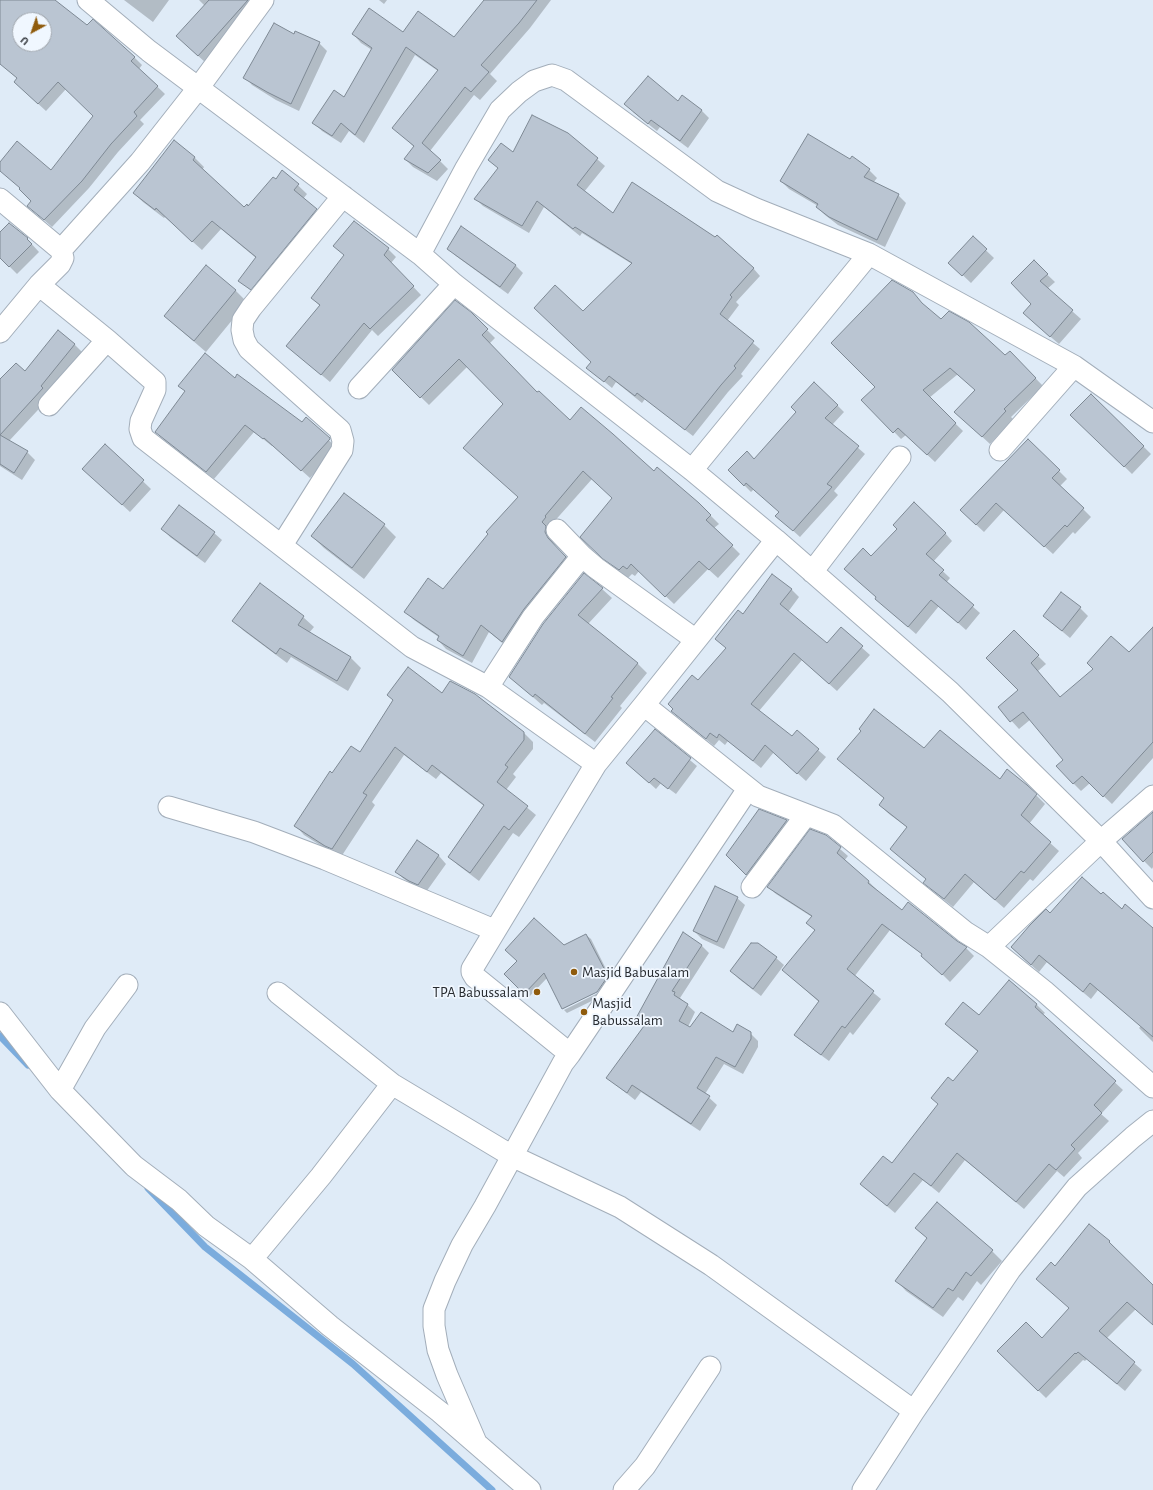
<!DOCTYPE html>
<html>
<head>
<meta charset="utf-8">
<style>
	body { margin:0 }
	#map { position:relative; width:1153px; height:1490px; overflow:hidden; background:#dfebf7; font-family:"Alegreya Sans",sans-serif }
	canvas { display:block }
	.north { position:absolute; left:12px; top:12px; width:40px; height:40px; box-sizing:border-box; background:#f0f7ff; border:1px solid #a0a6ad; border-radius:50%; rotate:220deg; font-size:11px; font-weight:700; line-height:16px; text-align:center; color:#282c31 }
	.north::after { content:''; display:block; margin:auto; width:14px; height:18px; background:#8f5b0c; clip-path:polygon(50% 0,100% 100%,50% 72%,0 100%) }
</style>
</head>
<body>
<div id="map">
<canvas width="1153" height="1490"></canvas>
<div class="north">U</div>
</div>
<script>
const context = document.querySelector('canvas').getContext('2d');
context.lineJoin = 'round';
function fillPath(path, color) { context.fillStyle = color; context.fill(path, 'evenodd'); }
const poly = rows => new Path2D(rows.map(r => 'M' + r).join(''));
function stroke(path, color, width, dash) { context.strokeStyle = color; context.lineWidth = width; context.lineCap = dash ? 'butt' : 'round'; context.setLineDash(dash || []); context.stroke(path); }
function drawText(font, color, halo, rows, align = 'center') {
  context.font = font + ' "Alegreya Sans",sans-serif'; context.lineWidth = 3.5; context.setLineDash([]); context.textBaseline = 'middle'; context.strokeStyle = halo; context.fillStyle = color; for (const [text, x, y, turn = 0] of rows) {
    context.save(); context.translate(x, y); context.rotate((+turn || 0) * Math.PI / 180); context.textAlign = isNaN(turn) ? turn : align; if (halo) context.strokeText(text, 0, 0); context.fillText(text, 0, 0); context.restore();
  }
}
fillPath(poly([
	[0,0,54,0,87,27,134,57,142,65,139,69,165,94,140,120,144,124,118,152,89,188,52,227,28,206,33,201,21,188,0,170,0,164,51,171,94,116,66,89,46,111,22,89,18,79,0,63],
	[20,20,44,20,44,44,20,44],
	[124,0,169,0,153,22],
	[199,0,262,0,206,63,185,44,205,6],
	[379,0,387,0,384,4],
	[486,0,551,0,530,28,490,74,497,81,480,100,474,95,430,151,448,169,437,181,413,167,405,159,414,147,394,128,438,71,415,55,364,143,349,131,341,143,322,131,314,123,344,98,372,50,361,43,353,34,404,33,454,38],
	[294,36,319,43,327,51,299,111,276,100,252,85,245,77],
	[678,102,701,110,709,118,688,148,660,127,657,131,633,112],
	[568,134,605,166,584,192,613,214,753,268,760,276,736,302,739,305,727,321,760,349,741,374,743,376,728,392,693,436,645,399,642,403,616,382,612,388,588,368,592,363,583,312,632,264,582,233,580,236,544,207,529,233,483,206,476,199,499,169,489,160,514,154],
	[174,142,195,158,204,167,202,170,244,209,248,207,276,181,283,171,307,194,303,199,325,219,260,298,240,281,256,258,221,229,202,250,165,217,164,218,143,202,134,193],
	[853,158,869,170,877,178,873,183,898,195,906,203,885,247,838,225,825,215,817,207,818,206,789,189,781,181,851,160],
	[0,233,27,239,39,252,17,274,0,257],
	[973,238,994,258,971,283,950,263],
	[335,246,388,249,396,257,391,263,421,295,378,336,372,330,330,382,287,346,320,306,312,298,345,256],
	[448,248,515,265,523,273,508,294,456,256],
	[1034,262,1055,282,1047,289,1081,319,1059,344,1032,321],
	[206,266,236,291,247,302,206,352,177,327,165,316],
	[913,293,926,308,941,321,1005,356,1010,352,1043,386,1011,417,1013,419,990,444,963,419,976,390,958,374,929,398,963,431,935,462,906,435,901,439,863,400,876,387],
	[470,313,495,338,489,344,537,394,570,422,654,473,698,503,719,524,714,528,740,554,718,578,708,569,674,604,639,571,635,576,632,574,628,578,613,567,590,545,613,498,592,479,552,524,553,542,556,547,574,566,511,650,489,632,472,663,446,649,438,640,440,638,414,620,406,612,443,590,519,498,504,404,468,366,429,405,393,370],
	[74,344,82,352,48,394,50,397,9,441,27,452,35,460,22,480,0,466,0,381,25,373],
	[235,380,302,423,306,419,337,448,310,478,273,445,272,446,254,432,214,479,164,440,156,432,186,392,180,386],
	[1091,395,1151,454,1132,474,1072,415],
	[837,405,844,412,832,425,865,454,834,491,838,495,800,537,777,516,780,512,754,489,751,492,729,470,755,460],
	[1028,440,1067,479,1060,486,1091,517,1075,534,1073,532,1053,554,1004,510,984,532,969,518],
	[105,445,151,489,130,512,91,476],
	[344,494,384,525,396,537,364,579,324,548,312,536],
	[163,529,214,533,222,540,205,563,170,537],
	[945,533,952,541,933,562,950,578,946,583,980,613,966,630,939,606,916,634,876,599,871,558],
	[584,575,602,589,612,598,588,624,638,664,647,673,620,706,622,708,595,742,544,703,542,705,510,677],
	[791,589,799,597,788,612,827,645,841,629,870,655,837,691,802,660,759,711,792,738,818,750,826,757,806,781,774,752,761,768,728,741,725,745,719,740,714,746,672,711,727,649,717,639,743,615],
	[1080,608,1088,616,1070,638,1044,616],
	[303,617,314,627,309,633,351,658,361,668,348,691,291,657,287,663,244,631,233,621],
	[1153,629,1153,758,1112,804,1090,783,1081,791,1073,783,1065,760,1031,719,1019,729,999,707,1019,691,1014,632,1046,664,1038,671,1060,698,1129,654],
	[442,695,524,733,533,742,533,749,513,774,516,777,506,790,536,815,519,837,513,833,479,881,458,865,449,856,484,806,441,773,436,779,404,755,372,802,375,805,341,857,334,854,304,835,296,826,332,774],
	[655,731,697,766,676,794,661,783,656,789,634,769],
	[925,750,1000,780,1026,785,1045,804,1029,824,1059,851,1033,881,1030,879,1004,908,974,882,953,907,933,891,924,882,927,879,891,849,908,828,889,814,880,805,885,799,847,767],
	[759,810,787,821,794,829,754,882,727,855],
	[1153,813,1153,867,1152,869,1144,861],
	[825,836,848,856,844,861,869,882,876,889,875,891,902,912,957,942,966,948,974,956,950,982,923,955,890,930,854,977,881,999,853,1035,850,1032,829,1061,803,1042,795,1035,819,1002,783,970,816,931,807,923,812,917,776,894,768,887],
	[418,841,439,856,446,864,426,892,418,889,404,879,396,872],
	[737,898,745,905,724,949,702,939,694,931],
	[1050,914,1153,942,1153,1042,1139,1028,1141,1026,1098,990,1091,999,1047,962,1039,972,1020,955],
	[684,934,702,946,709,953,680,998,695,1012,688,1027,734,1033,750,1033,758,1041,758,1047,743,1074,724,1064,705,1094,717,1105,700,1131,641,1092,635,1100,616,1085,608,1078,644,1028,636,1020],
	[586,935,591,939,612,981,602,996,567,1013,564,1010,602,991,601,989,563,1009,547,978,529,997,505,974],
	[776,958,784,965,761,996,739,979,732,971],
	[1009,982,1037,1005,1045,1013,1042,1015,1123,1090,1101,1114,1109,1121,1078,1153,1082,1158,1064,1177,1057,1171,1024,1209,965,1160,939,1193,923,1180,895,1213,861,1184,892,1165,939,1105,953,1083,978,1052,946,1024,979,1016],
	[917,1228,992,1251,1002,1261,981,1285,977,1281,963,1301,958,1297,943,1317,906,1291,897,1281,928,1239],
	[1109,1242,1153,1286,1153,1324,1136,1309,1106,1339,1142,1370,1125,1391,1087,1359,1085,1361,1083,1360,1046,1398,998,1351,1042,1339,1070,1309,1055,1267]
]), '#0003');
stroke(poly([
	[0,1036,28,1065],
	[148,1188,205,1247,353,1364,492,1490]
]), '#7bacdd', 7);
const building = poly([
	[0,0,55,0,87,25,93,19,135,57,131,61,158,86,134,112,137,116,111,144,82,181,44,220,27,206,31,201,19,189,20,188,0,171,0,162,17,141,51,170,93,116,58,82,38,104,14,82,17,78,0,64,0,0],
	[20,20,44,20,44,44,20,44,20,20],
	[209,0,248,0,198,56,176,36,209,0],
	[484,0,537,0,519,23,481,65,489,72,471,92,465,87,422,143,441,160,428,173,404,159,414,146,392,128,438,70,406,47,355,135,341,123,332,136,312,123,334,90,344,97,372,48,352,34,369,8,403,32,418,11,454,37,484,0],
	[274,23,294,34,295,31,320,42,291,104,267,92,243,78,274,23],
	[648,76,678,101,682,95,702,110,680,141,651,120,648,124,624,104,648,76],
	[532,115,568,133,598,158,577,185,613,213,632,182,715,237,717,235,754,268,730,295,732,297,720,314,754,341,734,366,736,368,721,385,685,430,637,393,635,396,609,376,604,382,586,368,591,362,534,308,555,285,583,311,632,263,575,227,573,229,537,201,522,226,474,199,498,168,488,160,501,143,513,152,532,115],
	[808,134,850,159,852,156,870,169,864,177,899,194,877,240,829,217,816,207,818,204,780,181,808,134],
	[174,140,195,157,193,160,244,207,247,204,248,206,273,177,276,179,282,170,299,184,294,190,317,209,251,290,238,281,256,257,212,221,192,242,156,208,155,210,133,193,174,140],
	[354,221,389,248,384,255,414,286,370,329,364,323,321,375,286,346,320,305,311,298,344,255,333,246,354,221],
	[9,223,28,238,27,239,32,244,9,267,0,258,0,232,9,223],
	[461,226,516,265,500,287,447,249,461,226],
	[973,236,987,249,962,276,948,263,973,236],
	[1034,260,1048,274,1040,281,1073,310,1050,337,1023,313,1031,304,1011,283,1034,260],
	[206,265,236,290,194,341,164,316,206,265],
	[892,280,913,292,922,303,941,319,949,311,969,322,1005,355,1010,351,1036,378,1004,409,1006,411,982,437,954,412,975,390,950,368,923,390,956,423,927,455,898,428,893,433,861,400,875,387,831,343,892,280],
	[455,300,471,312,488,329,482,335,537,392,539,391,570,420,581,407,613,434,654,471,657,467,699,503,711,515,706,520,733,545,709,570,699,561,665,597,631,564,627,569,623,566,619,570,603,559,580,537,612,498,583,471,545,516,546,517,542,522,546,526,545,532,548,538,566,557,524,609,502,642,481,625,463,656,437,640,439,636,404,612,428,578,443,589,488,534,486,532,518,497,463,448,503,404,459,359,420,398,392,370,455,300],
	[58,330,75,344,41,386,43,388,0,435,28,451,14,473,0,464,0,379,16,363,25,371,58,330],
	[205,353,235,378,237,374,302,422,306,417,330,438,330,439,301,471,264,438,263,439,245,425,206,472,155,432,185,391,178,386,205,353],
	[814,382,838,405,825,418,859,446,827,484,832,487,793,531,775,516,779,512,746,483,744,486,728,470,747,451,754,459,796,412,791,407,814,382],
	[1091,394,1144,446,1124,467,1070,415,1091,394],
	[1028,439,1060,470,1052,478,1084,508,1067,527,1065,525,1044,547,996,503,976,525,960,510,1028,439],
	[105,444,144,480,122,505,82,469,105,444],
	[344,493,385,524,352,568,311,536,344,493],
	[914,502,946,533,926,554,944,570,939,575,974,605,958,623,931,600,908,627,875,599,876,597,844,569,863,548,871,556,897,529,893,525,914,502],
	[179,505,215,532,197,556,161,529,179,505],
	[584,573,603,588,578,615,638,663,611,697,613,698,585,734,535,694,533,697,509,677,543,624,584,573],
	[772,574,792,589,780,604,827,643,841,627,863,646,829,684,794,653,751,704,792,736,797,730,819,749,797,774,765,745,753,761,719,734,717,738,710,733,706,739,671,711,673,709,668,704,692,675,698,680,726,648,715,639,738,610,743,614,772,574],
	[260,583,304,616,298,625,351,657,337,681,280,648,276,654,232,621,260,583],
	[1061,592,1081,607,1062,631,1043,616,1061,592],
	[1153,627,1153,742,1103,797,1082,776,1073,784,1056,766,1063,760,1023,712,1010,722,998,707,1018,690,986,658,1014,630,1039,655,1031,663,1060,697,1093,669,1087,663,1111,636,1129,652,1153,627],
	[408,667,442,693,450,681,475,694,524,732,524,740,505,765,508,767,497,782,528,806,509,830,504,826,470,873,448,857,484,805,432,765,427,772,395,747,363,793,367,795,332,849,325,846,294,826,330,771,332,773,351,746,360,752,393,700,387,695,408,667],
	[874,709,924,748,940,730,1000,779,1007,769,1027,785,1037,794,1021,815,1051,842,1024,873,1021,871,995,900,965,874,944,899,923,883,926,879,890,849,907,827,879,805,884,798,837,759,861,731,859,729,874,709],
	[655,729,691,758,668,789,654,778,649,783,626,763,655,729],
	[759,809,787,820,746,875,726,855,759,809],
	[1153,812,1153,852,1143,862,1122,839,1153,812],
	[810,829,826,835,841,847,837,853,869,881,868,883,902,910,908,902,957,941,967,947,942,975,921,956,922,954,882,924,847,969,874,991,845,1028,842,1026,821,1055,794,1035,819,1001,782,970,815,930,806,923,812,916,767,887,810,829],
	[417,840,439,855,418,885,409,881,395,872,417,840],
	[1082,877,1101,894,1103,892,1122,909,1125,904,1153,928,1153,1037,1090,983,1083,992,1039,955,1031,965,1011,947,1030,925,1046,909,1050,913,1082,877],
	[715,886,738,897,717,942,693,931,715,886],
	[534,918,564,945,586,934,608,976,597,992,562,1009,544,973,524,994,504,974,517,961,505,950,534,918],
	[683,932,702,945,672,991,675,992,674,995,688,1004,679,1021,690,1027,701,1012,733,1032,737,1024,751,1032,751,1039,735,1067,716,1057,697,1088,710,1096,691,1124,632,1085,627,1093,606,1078,644,1026,635,1020,683,932],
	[751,943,758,943,777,957,753,989,730,971,751,943],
	[1009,980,1037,1004,1035,1007,1116,1081,1094,1105,1102,1113,1071,1145,1075,1149,1056,1170,1049,1164,1016,1202,957,1153,931,1186,914,1173,887,1206,860,1184,883,1156,892,1163,938,1104,931,1098,948,1077,953,1081,978,1051,945,1024,963,1002,979,1015,1009,980],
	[937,1202,993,1250,971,1276,966,1272,953,1291,948,1288,933,1308,895,1281,927,1238,915,1228,937,1202],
	[1089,1224,1110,1241,1109,1242,1153,1285,1153,1325,1127,1302,1099,1331,1135,1362,1117,1384,1078,1352,1076,1354,1075,1353,1038,1391,997,1351,1026,1322,1042,1338,1069,1308,1036,1279,1051,1262,1055,1266,1089,1224]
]);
fillPath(building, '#bac5d2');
stroke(building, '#7e8994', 1);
const minor = poly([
	[88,0,149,51,420,254,454,284,692,470,776,540,950,692,1101,841,1153,898],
	[0,199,61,250,63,258,60,264,39,285,0,332],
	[61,250,140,162,199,87,263,0],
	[420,254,466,168,500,110,519,92,534,81,552,75,566,80,717,191,756,209,869,254,1074,366,1153,422],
	[39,285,107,340,155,382,155,390,141,421,140,429,143,438,412,647,488,687,596,764],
	[359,388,454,284],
	[49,405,107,340],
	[1000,450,1074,366],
	[692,470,869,254],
	[557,530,582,556,596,568,696,640],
	[282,545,342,450,343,441,340,430,249,349,244,340,242,330,243,320,251,308,343,196],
	[812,572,900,457],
	[488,687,533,617,582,556],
	[644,705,758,796,833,825,965,932,989,947,1044,991,1153,1087],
	[169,807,254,832,325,859,494,930],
	[752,887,806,815],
	[989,947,1101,841,1153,796],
	[278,993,392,1084,512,1156,620,1207,711,1265,914,1411],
	[0,1013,60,1090,134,1166,179,1200,206,1226,252,1259,330,1326,440,1412,530,1490],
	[570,1054,748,789],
	[60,1090,95,1028,127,985],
	[252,1259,321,1176,392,1084],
	[475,1440,447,1375,438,1350,434,1326,434,1309,445,1281,462,1245,485,1206,563,1063,570,1054,475,977,472,972,472,969,596,764,644,705,776,540],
	[624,1490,645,1466,710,1367],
	[863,1490,914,1411,1010,1270,1077,1187,1133,1137,1153,1121]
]);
stroke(minor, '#a3aeba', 23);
stroke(minor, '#fff', 21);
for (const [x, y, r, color] of [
	[574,972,4,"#8f5b0c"],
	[537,992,4,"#8f5b0c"],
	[584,1012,4,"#8f5b0c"]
]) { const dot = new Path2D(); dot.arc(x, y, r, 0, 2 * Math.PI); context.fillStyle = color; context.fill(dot); stroke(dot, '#f0f7ff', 1.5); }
drawText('15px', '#282c31', '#f0f7ff', [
	["Masjid Babusalam",582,972],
	["TPA Babussalam",529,992,"right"],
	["Masjid",592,1003],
	["Babussalam",592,1020]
], 'left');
</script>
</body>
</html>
